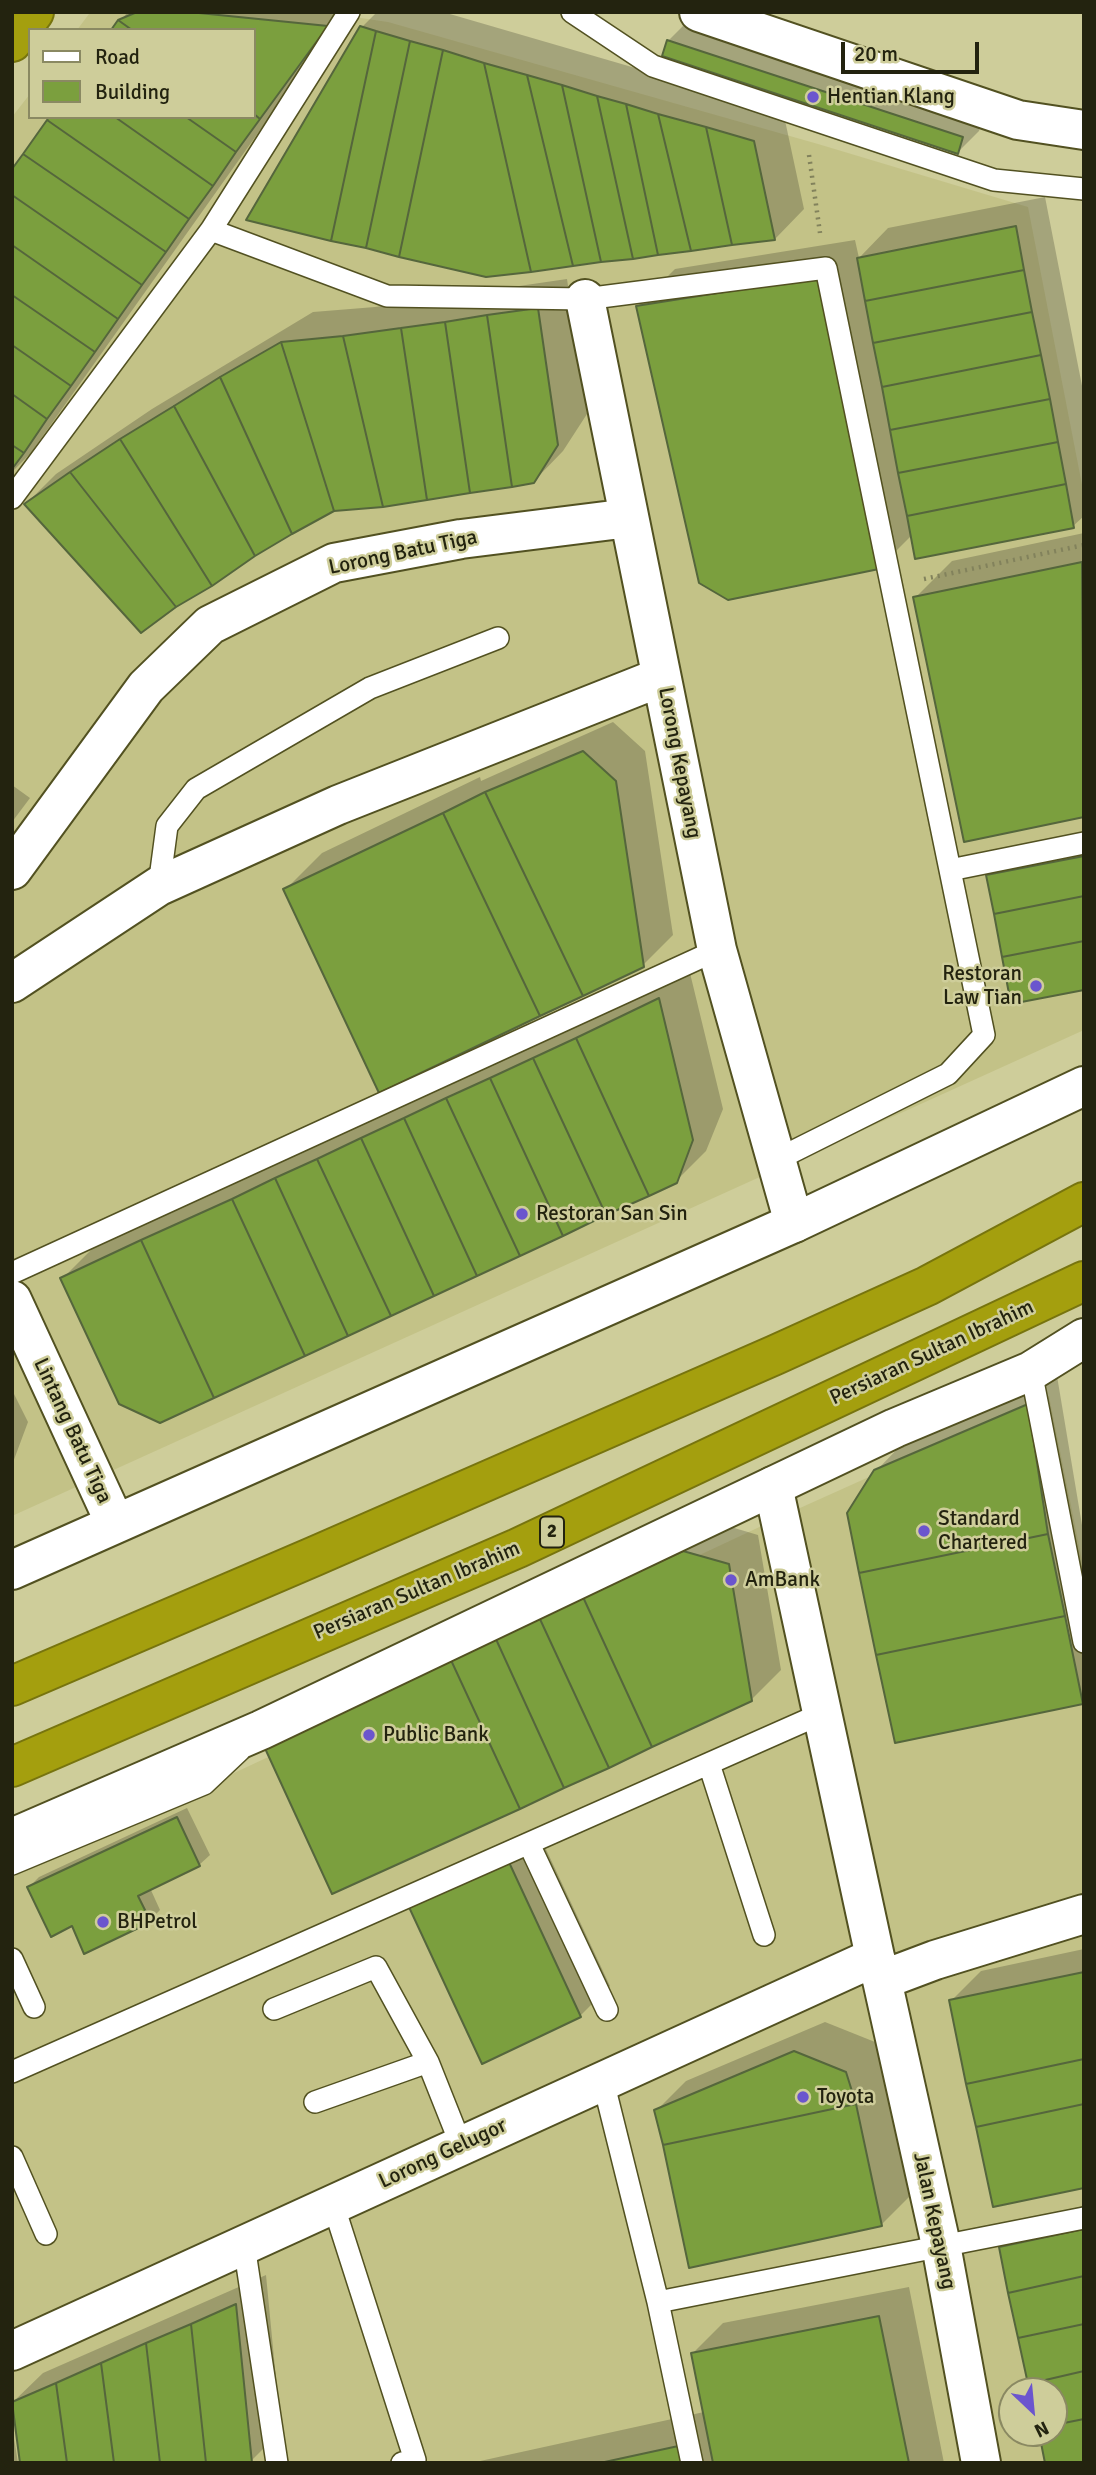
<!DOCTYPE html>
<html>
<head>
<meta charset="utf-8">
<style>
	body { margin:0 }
	#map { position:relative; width:1096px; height:2475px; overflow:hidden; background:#cecd9a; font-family:Signika,sans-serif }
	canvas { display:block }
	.frame { position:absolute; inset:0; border:14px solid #23230f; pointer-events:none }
	.legend { position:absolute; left:28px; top:28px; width:228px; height:91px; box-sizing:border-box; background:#cecd9a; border:2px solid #8a8962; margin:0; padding:9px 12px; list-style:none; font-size:21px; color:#23230f }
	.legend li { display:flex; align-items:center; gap:14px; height:35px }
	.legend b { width:35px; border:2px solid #8a8962 }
	.north { position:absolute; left:998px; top:2377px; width:70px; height:70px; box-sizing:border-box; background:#cecd9a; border:2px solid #8a8962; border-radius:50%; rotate:154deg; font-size:19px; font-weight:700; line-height:28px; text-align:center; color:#23230f }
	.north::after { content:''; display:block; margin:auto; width:24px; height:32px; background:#6b55ce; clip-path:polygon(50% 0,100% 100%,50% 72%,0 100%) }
	.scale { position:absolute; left:841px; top:42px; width:138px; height:32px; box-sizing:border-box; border:4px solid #23230f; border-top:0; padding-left:9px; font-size:21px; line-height:24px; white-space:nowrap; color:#23230f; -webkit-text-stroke:5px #cecd9a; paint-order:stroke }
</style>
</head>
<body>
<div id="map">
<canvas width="1096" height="2475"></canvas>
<div class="frame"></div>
<ul class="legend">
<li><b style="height:9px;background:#fff"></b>Road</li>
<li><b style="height:19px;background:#7b9f3e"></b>Building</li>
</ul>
<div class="north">N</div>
<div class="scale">20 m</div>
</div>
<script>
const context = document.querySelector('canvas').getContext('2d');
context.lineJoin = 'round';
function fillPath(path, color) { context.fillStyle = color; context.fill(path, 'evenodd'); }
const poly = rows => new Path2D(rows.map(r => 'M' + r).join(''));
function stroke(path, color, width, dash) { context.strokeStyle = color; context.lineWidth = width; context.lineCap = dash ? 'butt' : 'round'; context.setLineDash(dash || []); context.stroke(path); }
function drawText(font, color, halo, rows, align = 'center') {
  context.font = font + ' Signika,sans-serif'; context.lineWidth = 5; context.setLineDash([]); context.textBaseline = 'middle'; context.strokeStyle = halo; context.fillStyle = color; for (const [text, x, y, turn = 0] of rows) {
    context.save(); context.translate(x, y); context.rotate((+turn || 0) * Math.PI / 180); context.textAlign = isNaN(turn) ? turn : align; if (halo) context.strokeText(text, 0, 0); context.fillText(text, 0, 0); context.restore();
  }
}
fillPath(poly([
	[93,12,320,12,388,22,818,144,1028,207,1084,495,1084,1030,12,1516,12,117,30,94,30,117,254,117,254,30,77,30,89,14],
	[1049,1396,1084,1570,1084,2463,12,2463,12,1877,800,1508],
	[1012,2391,1054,2391,1054,2433,1012,2433]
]), '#c3c287');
fillPath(poly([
	[128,12,344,12,30,454,12,472,12,173,254,117,254,30,120,21],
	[377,12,443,12,783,111,804,209,775,239,362,27],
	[689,20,983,117,979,131,958,152,668,41],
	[1045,197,1084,396,1084,516,1073,526,912,535,879,568,638,306,675,269,855,240,859,258,888,228],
	[567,279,587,414,563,451,533,482,333,509,254,555,142,631,26,504,56,474,152,409,313,312,375,307],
	[1084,533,1084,816,915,598,952,561],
	[613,722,645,751,673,935,643,965,285,890,322,853,480,777,481,781],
	[12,785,30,798,12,822],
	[1084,833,1084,988,988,875,1018,846],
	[689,969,723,1109,706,1151,676,1181,62,1279,92,1249],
	[1057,1376,1084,1537,1084,1701,1082,1703,876,1471,906,1440],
	[12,1390,28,1422,12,1465],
	[714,1522,758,1535,781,1670,751,1700,265,1744],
	[187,1808,210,1855,199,1865,150,1888,160,1910,150,1920,29,1887,39,1877],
	[537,1830,610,1986,580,2016,410,1905],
	[1084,1949,1084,2186,951,2001,981,1971],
	[825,2022,875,2042,885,2073,911,2195,881,2225,656,2111,686,2081],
	[1084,2206,1084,2463,1041,2433,1054,2433,1054,2391,1032,2391,1001,2247,1031,2218],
	[266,2275,281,2431,251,2461,12,2403,43,2373],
	[909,2287,944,2463,471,2463,704,2412,693,2353,723,2323],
	[12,2426,18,2463,12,2463]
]), '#0003');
const building = poly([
	[137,12,189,12,328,26,260,119,254,114,254,30,132,30,118,20,137,12],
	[118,20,132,30,111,30,118,20],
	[360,26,376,31,331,241,246,220,360,26],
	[376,31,410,41,366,248,331,241,376,31],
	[667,40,963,137,958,154,662,56,667,40],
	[410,41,443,50,399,257,366,248,410,41],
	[443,50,484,63,531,272,486,277,399,257,443,50],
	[484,63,527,75,573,266,531,272,484,63],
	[527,75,562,85,601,262,573,266,527,75],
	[562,85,597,96,633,259,601,262,562,85],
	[597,96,626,104,658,255,633,259,597,96],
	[626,104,658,114,691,251,658,255,626,104],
	[254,114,260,119,236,152,186,117,254,117,254,114],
	[658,114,706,127,732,245,691,251,658,114],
	[49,117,115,117,213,186,189,219,47,120,49,117],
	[115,117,186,117,236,152,213,186,115,117],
	[47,120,189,219,166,252,23,154,47,120],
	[706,127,754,141,775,240,732,245,706,127],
	[23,154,166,252,142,285,12,195,12,169,23,154],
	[12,195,142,285,118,319,12,245,12,195],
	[1016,226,1024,270,865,301,857,258,1016,226],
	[12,245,118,319,95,352,12,295,12,245],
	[1024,270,1032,312,873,343,865,301,1024,270],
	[818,277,879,569,728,600,699,583,636,306,818,277],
	[12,295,95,352,71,386,12,345,12,295],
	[538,308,558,445,534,483,512,487,487,315,538,308],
	[1032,312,1041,355,882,387,873,343,1032,312],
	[487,315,512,487,470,493,445,322,487,315],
	[445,322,470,493,427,500,401,328,445,322],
	[401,328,427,500,383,507,343,336,401,328],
	[343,336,383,507,334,511,281,342,343,336],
	[281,342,334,511,292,534,220,377,281,342],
	[12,345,71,386,47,419,12,394,12,345],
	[1041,355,1050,399,890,430,882,387,1041,355],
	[220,377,292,534,255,556,174,406,220,377],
	[12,394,47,419,24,453,12,445,12,394],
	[1050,399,1058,442,898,473,890,430,1050,399],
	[174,406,255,556,212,586,120,439,174,406],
	[120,439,212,586,176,607,70,472,120,439],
	[1058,442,1066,484,907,516,898,473,1058,442],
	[12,445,24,453,12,469,12,445],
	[70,472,176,607,141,633,24,504,70,472],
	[1066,484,1074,528,915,559,907,516,1066,484],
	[1082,562,1084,817,964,842,913,597,1082,562],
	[583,751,616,781,644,967,583,996,485,792,583,751],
	[485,792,583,996,540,1016,443,813,485,792],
	[443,813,540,1016,379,1093,283,889,443,813],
	[1084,856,1084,896,994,914,986,875,1084,856],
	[1084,896,1084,941,1002,957,994,914,1084,896],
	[1084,941,1084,990,1011,1004,1002,957,1084,941],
	[659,998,693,1140,677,1183,649,1196,576,1038,659,998],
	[576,1038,649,1196,606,1215,533,1058,576,1038],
	[533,1058,606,1215,563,1236,490,1078,533,1058],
	[490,1078,563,1236,520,1256,446,1098,490,1078],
	[446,1098,520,1256,477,1276,404,1118,446,1098],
	[404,1118,477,1276,434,1296,361,1138,404,1118],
	[361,1138,434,1296,391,1316,317,1159,361,1138],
	[317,1159,391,1316,348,1336,275,1178,317,1159],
	[275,1178,348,1336,305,1356,232,1199,275,1178],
	[232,1199,305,1356,214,1398,141,1240,232,1199],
	[141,1240,214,1398,160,1423,119,1404,60,1278,141,1240],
	[1028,1404,1048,1534,859,1573,847,1513,874,1470,1028,1404],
	[1048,1534,1065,1616,876,1655,859,1573,1048,1534],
	[683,1551,729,1564,752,1701,652,1747,583,1597,683,1551],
	[583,1597,652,1747,609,1768,539,1617,583,1597],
	[1065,1616,1083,1704,895,1743,876,1655,1065,1616],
	[539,1617,609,1768,564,1788,495,1637,539,1617],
	[495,1637,564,1788,520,1809,450,1658,495,1637],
	[450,1658,520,1809,332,1894,263,1744,450,1658],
	[177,1817,200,1866,138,1896,151,1922,84,1954,72,1926,51,1937,27,1887,177,1817],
	[507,1858,581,2017,482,2064,408,1905,507,1858],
	[1084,1972,1084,2059,966,2084,949,2000,1084,1972],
	[794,2051,846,2072,856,2104,663,2145,654,2110,794,2051],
	[1084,2059,1084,2104,976,2127,966,2084,1084,2059],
	[856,2104,882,2226,689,2268,663,2145,856,2104],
	[1084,2104,1084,2188,993,2207,976,2127,1084,2104],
	[1084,2229,1084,2276,1008,2293,999,2247,1084,2229],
	[1084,2276,1084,2324,1018,2338,1008,2293,1084,2276],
	[236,2304,252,2463,206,2463,191,2324,236,2304],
	[879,2316,909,2463,713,2463,691,2353,879,2316],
	[191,2324,206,2463,160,2463,146,2343,191,2324],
	[1084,2324,1084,2371,1028,2384,1018,2338,1084,2324],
	[146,2343,160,2463,114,2463,101,2363,146,2343],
	[101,2363,114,2463,67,2463,56,2383,101,2363],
	[1084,2371,1084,2419,1054,2425,1054,2391,1030,2391,1028,2384,1084,2371],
	[56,2383,67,2463,20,2463,12,2402,56,2383],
	[1084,2419,1084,2463,1045,2463,1039,2433,1054,2433,1054,2425,1084,2419],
	[683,2445,687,2463,600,2463,683,2445]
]);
fillPath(building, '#7b9f3e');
stroke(building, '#55663c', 2);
const lane = poly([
	[572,12,653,66,994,180,1084,189],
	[211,230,387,296,585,299,826,268,984,1035,948,1074,776,1160],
	[12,498,211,230,349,12],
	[950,870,1084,843],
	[159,886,167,826,196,789,370,688,498,638],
	[12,1273,717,950],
	[1031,1371,1084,1642],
	[709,1764,764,1935],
	[529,1844,607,2010],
	[12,1864,204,1784,240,1750],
	[12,1959,34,2007],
	[274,2009,376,1967,428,2062,461,2145],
	[12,2072,823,1713],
	[603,2081,658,2302,692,2463],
	[315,2102,428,2062],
	[12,2157,46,2234],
	[333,2204,415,2460,402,2463],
	[244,2245,277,2463],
	[658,2302,1084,2218]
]);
const street = poly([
	[585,299,717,950,794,1223],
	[12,870,146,687,210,625,334,563,461,539,629,518],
	[12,983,159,886,338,805,661,677],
	[12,1300,115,1523],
	[773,1486,875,1957,882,1980,941,2245,981,2463],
	[882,1980,935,1960,1084,1914],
	[12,2351,875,1957]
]);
const secondary = poly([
	[699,12,1018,120,1084,130],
	[12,1570,794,1223,1084,1086],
	[12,1838,261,1730,895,1428,1031,1371,1084,1338]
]);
const highway = poly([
	[12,42,34,12],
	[12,1686,315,1556,775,1355,927,1286,1084,1202],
	[12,1767,518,1548,1084,1281]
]);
stroke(lane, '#525121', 24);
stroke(street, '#525121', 42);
stroke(secondary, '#525121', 42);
stroke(highway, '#77740e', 42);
stroke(poly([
	[809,155,820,233],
	[924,579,1084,545]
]), '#82825c', 4.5, [2, 5]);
stroke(lane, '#fff', 21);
stroke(street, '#fff', 38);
stroke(secondary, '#fff', 38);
stroke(highway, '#a49f0e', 38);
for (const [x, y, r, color] of [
	[813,97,7,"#6b55ce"],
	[1036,986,7,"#6b55ce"],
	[522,1214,7,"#6b55ce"],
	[924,1531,7,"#6b55ce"],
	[731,1580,7,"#6b55ce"],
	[369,1735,7,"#6b55ce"],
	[103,1922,7,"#6b55ce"],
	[803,2097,7,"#6b55ce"]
]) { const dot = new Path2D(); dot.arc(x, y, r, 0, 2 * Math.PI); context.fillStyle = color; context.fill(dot); stroke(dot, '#cecd9a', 2.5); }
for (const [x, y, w] of [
	[552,1532,24]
]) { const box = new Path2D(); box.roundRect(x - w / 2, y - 15.5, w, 31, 5); context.fillStyle = '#cecd9a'; context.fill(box); stroke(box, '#23230f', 2); }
drawText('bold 19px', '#23230f', null, [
	["2",552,1532]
]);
drawText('21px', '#23230f', '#cecd9a', [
	["Hentian Klang",827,97],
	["Restoran",1022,974,"right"],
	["Law Tian",1022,998,"right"],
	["Restoran San Sin",536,1214],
	["Standard",938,1519],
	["Chartered",938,1543],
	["AmBank",745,1580],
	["Public Bank",383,1735],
	["BHPetrol",117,1922],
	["Toyota",817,2097]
], 'left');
drawText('21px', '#23230f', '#cecd9a', [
	["Lorong Batu Tiga",403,553,-12],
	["Lorong Kepayang",679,763,79],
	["Persiaran Sultan Ibrahim",932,1353,-25],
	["Lintang Batu Tiga",72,1431,65],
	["Persiaran Sultan Ibrahim",417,1591,-23],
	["Lorong Gelugor",443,2154,-25],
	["Jalan Kepayang",934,2221,78]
]);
</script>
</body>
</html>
